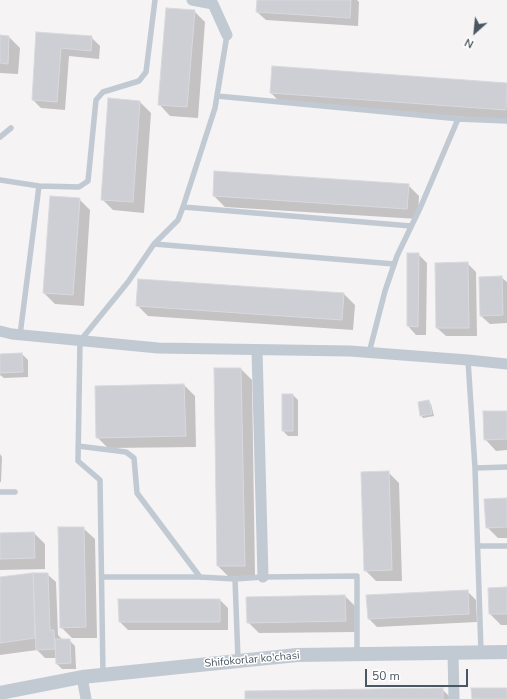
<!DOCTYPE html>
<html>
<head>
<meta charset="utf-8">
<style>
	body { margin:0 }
	#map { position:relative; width:507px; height:699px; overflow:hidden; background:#f5f3f3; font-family:"Nunito Sans",sans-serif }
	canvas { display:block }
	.north { position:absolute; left:455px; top:12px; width:40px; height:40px; -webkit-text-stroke:3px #fff; paint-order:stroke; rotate:207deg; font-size:11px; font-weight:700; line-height:16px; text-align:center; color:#4a5661 }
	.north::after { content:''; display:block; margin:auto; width:14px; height:18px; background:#4a5661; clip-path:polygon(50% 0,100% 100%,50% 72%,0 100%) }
	.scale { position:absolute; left:365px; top:669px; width:103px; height:18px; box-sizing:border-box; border:2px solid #4a5661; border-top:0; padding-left:5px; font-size:12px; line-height:14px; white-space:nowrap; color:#4a5661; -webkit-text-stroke:3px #fff; paint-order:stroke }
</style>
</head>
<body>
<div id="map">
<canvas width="507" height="699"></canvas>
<div class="north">N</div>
<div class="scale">50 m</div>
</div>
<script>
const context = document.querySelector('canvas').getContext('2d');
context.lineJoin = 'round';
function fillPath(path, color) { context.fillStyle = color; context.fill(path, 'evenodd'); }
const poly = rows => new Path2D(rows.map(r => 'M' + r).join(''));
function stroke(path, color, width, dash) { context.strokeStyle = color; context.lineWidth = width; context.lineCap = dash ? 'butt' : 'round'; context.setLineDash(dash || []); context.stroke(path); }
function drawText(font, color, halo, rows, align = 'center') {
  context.font = font + ' "Nunito Sans",sans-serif'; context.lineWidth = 3; context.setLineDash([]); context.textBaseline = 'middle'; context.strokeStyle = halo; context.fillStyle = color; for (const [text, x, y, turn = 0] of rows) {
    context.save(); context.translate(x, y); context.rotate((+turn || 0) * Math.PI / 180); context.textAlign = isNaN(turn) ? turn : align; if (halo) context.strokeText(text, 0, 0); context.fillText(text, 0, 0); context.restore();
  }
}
fillPath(poly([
	[258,0,357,0,359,2,358,26,266,20,257,12],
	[194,11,205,22,198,118,170,116,159,104],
	[37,34,91,37,100,46,99,59,69,56,65,110,41,108,33,100],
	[0,36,9,37,20,48,18,74,0,73],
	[273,67,507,84,507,120,282,104,271,93],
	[140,102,151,113,144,213,113,210,102,199],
	[408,185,419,196,418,219,225,207,214,196],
	[79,199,90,210,84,306,55,304,44,293],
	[418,254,427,263,426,335,416,335,408,326],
	[467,263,476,272,477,336,446,336,437,328],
	[501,277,507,282,507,323,490,324,481,316],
	[344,294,355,305,353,330,148,316,137,305],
	[22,354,28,360,28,377,4,378,0,375,0,355],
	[241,369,252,380,255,576,229,577,218,566],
	[184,385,195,396,196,447,108,448,97,437],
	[293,395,298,400,298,436,288,436,283,431],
	[429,402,431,404,434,416,423,418,421,415],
	[507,412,507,450,496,451,485,439],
	[0,454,2,457,1,482,0,482],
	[388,472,399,483,402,581,376,581,365,570],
	[507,499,507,538,498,538,487,527],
	[83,528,95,539,97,638,72,638,61,627],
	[34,533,45,544,45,569,0,570,0,534],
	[33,574,47,574,56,582,58,635,62,639,69,640,75,646,76,669,62,669,57,664,56,658,45,658,37,650,0,655,0,578],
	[507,588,507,625,501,625,490,614,489,589],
	[467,591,476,600,477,622,377,627,369,619],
	[345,596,356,607,356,632,259,633,248,622],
	[220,600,228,608,228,630,128,630,120,622],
	[442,689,452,699,247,699]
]), '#0003');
const building = poly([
	[257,0,351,0,350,18,256,12,257,0],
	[166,8,195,10,187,107,158,105,166,8],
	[36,32,92,36,91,51,61,48,57,102,32,100,36,32],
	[0,35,9,36,8,64,0,63,0,35],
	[272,66,507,83,506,110,270,93,272,66],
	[108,98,140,101,133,202,101,200,108,98],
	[214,171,409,184,407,209,213,196,214,171],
	[50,196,80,198,73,295,43,293,50,196],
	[407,253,419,253,418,327,407,326,407,253],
	[468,262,469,328,436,328,435,263,468,262],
	[502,276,503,315,480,316,479,277,502,276],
	[138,279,344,293,342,320,136,306,138,279],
	[22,353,23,372,0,373,0,354,22,353],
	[214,368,241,368,245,566,217,566,214,368],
	[184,384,186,436,96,438,95,386,184,384],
	[282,394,293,394,293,431,282,431,282,394],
	[429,400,432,414,420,416,418,402,429,400],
	[483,411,507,411,507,439,484,440,483,411],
	[389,471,392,570,364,571,361,472,389,471],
	[507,498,507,527,486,528,484,499,507,498],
	[58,527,84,527,86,627,60,628,58,527],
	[34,532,35,558,0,559,0,533,34,532],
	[33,573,35,638,0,643,0,577,33,573],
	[33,573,48,573,50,630,54,630,55,649,36,650,33,573],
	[507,587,507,614,489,614,488,588,507,587],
	[468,590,469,614,368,619,366,595,468,590],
	[345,595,346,621,247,623,246,597,345,595],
	[118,599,220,599,220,622,119,622,118,599],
	[55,639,70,639,71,663,56,664,55,639],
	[443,688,443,699,245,699,245,691,443,688],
	[471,688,507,688,507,699,472,699,471,688]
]);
fillPath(building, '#cdcfd5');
stroke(building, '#d7d9de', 1);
stroke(poly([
	[217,96,460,119],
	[0,137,11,128],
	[0,180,39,186,79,187,88,181,96,100,103,92,139,81,146,72,155,0],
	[183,207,411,226],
	[154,244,394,264],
	[20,335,39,186],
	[369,353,385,291,397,256,421,206,458,119,507,121],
	[468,360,475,468,481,652],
	[78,446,126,452,134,458,137,493,200,577],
	[475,468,507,467],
	[0,492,15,492],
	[478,546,507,546],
	[102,577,200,577,235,579],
	[238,660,235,579,263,577,357,576,357,653],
	[103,675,100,480,78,461,80,341,128,282,154,244,178,220,183,207,215,108,227,35]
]), '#c1cad2', 5.5);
stroke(poly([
	[192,0,213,4,227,35],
	[0,331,12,334,158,348,350,351,468,360,507,364],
	[257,350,263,577],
	[453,653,454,699],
	[82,677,86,699]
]), '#c1cad2', 11);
stroke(poly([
	[0,693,82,677,297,655,507,652]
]), '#c1cad2', 14);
drawText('11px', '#4a5661', '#fff', [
	["Shifokorlar ko'chasi",252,660,-5]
]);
</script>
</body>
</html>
